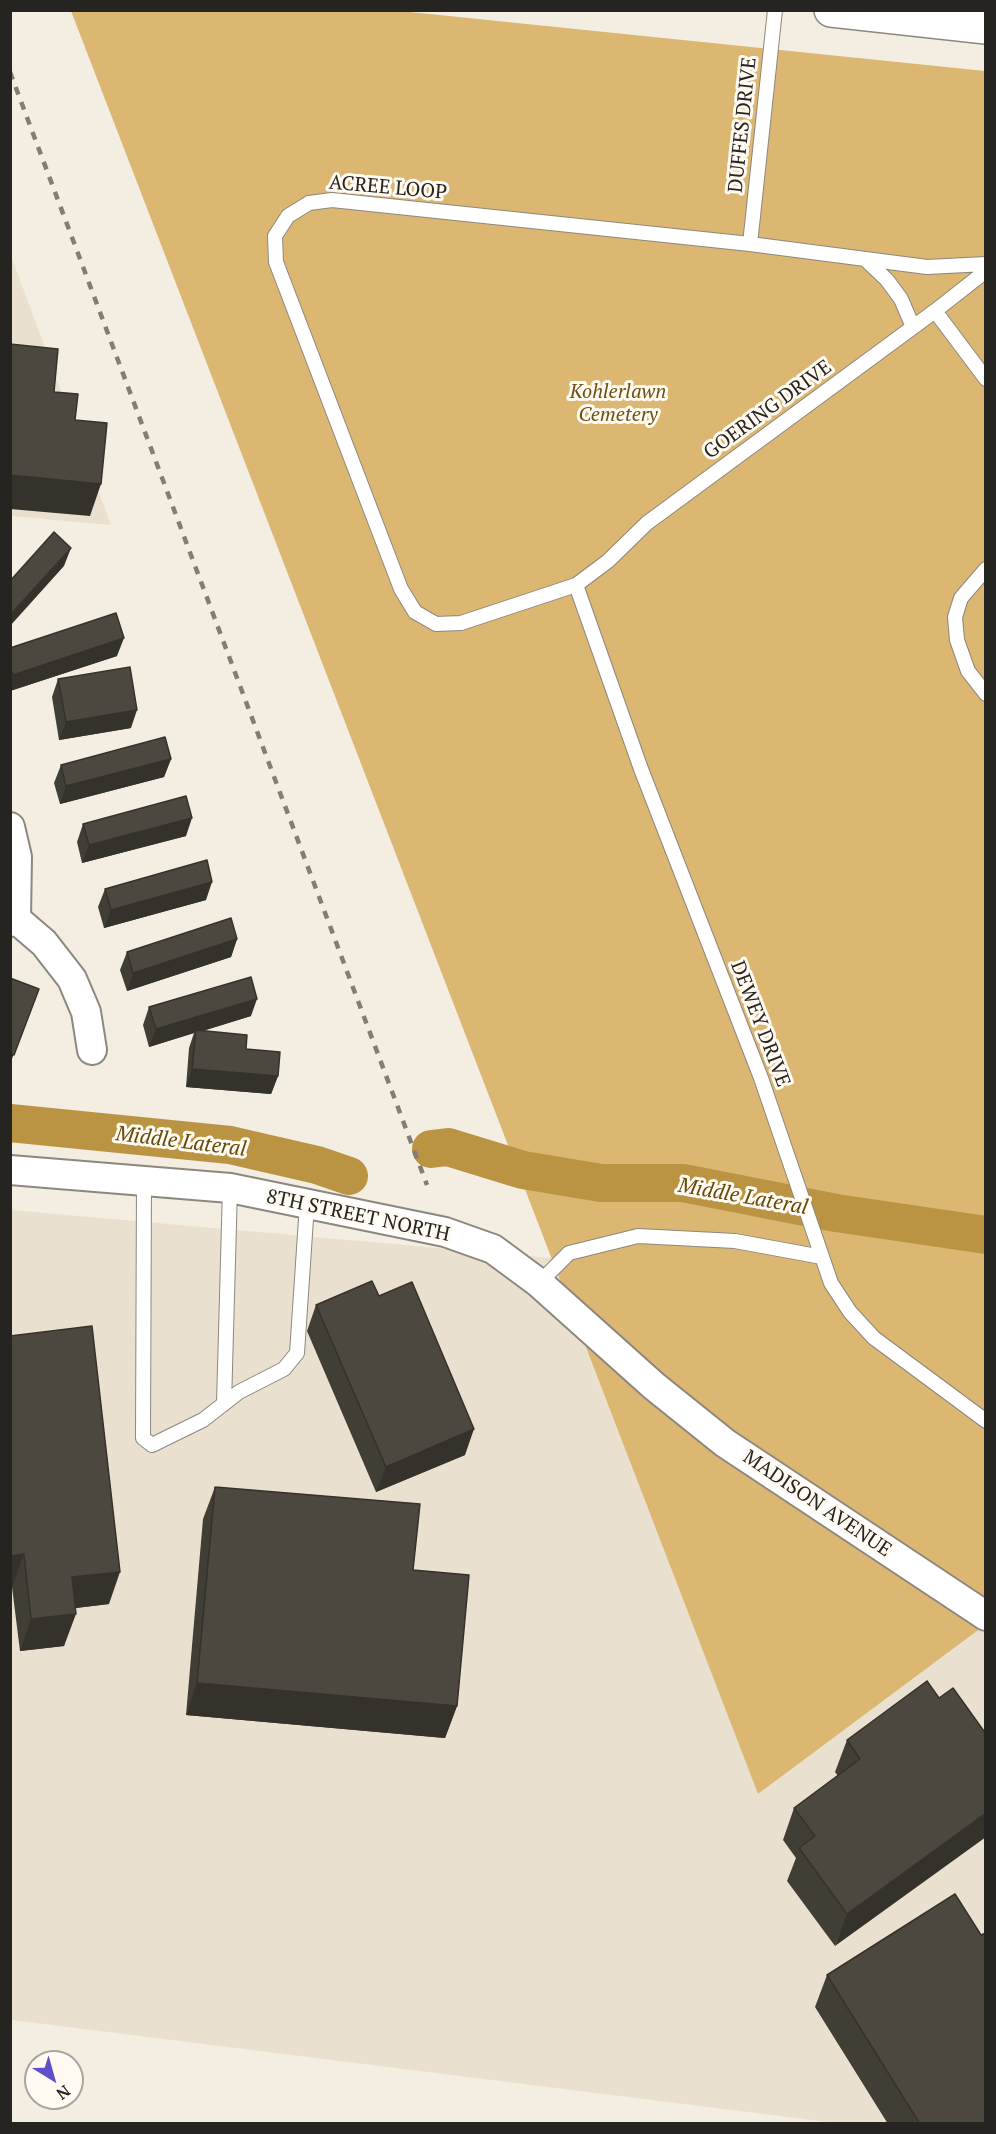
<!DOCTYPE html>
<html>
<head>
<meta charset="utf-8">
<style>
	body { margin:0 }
	#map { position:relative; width:996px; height:2134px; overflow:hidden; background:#f3ede2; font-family:"PT Serif",serif }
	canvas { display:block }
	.frame { position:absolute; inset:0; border:12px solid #262420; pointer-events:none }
	.north { position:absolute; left:24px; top:2050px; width:60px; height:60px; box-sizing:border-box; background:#fffaf2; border:2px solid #a8a49e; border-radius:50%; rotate:143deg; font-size:16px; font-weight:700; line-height:24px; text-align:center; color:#262420 }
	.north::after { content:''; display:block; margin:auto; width:21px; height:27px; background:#5d50c8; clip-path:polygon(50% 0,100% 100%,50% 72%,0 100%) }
</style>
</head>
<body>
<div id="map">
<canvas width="996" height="2134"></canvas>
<div class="frame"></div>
<div class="north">N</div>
</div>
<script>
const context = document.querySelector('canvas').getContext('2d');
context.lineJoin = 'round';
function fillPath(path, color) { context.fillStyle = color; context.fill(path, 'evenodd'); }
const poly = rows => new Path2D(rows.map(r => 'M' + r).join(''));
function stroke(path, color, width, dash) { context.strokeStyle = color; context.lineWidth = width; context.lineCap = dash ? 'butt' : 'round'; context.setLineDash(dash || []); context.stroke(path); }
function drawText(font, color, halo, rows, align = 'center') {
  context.font = font + ' "PT Serif",serif'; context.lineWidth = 6; context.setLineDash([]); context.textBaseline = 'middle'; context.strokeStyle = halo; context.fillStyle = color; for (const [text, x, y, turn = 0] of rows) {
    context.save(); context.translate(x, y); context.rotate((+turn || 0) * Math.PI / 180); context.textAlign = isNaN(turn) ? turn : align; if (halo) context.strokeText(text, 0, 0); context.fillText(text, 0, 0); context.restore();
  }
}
fillPath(poly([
	[11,256,111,525,11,516],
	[11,1210,551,1258,758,1794,985,1625,985,2123,835,2123,11,2020]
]), '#eae0cf');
fillPath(poly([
	[71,11,400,11,985,71,985,1625,758,1794]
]), '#dbb772');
stroke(poly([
	[10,1123,230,1145,317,1165,349,1176],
	[431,1149,448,1147,523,1170,601,1183,683,1183,836,1213,986,1235]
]), '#bb9443', 38);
const lane = poly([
	[750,244,775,10],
	[866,260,887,280,901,299,913,327],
	[986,264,927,267,750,244,332,200,309,203,288,216,275,236,276,262,401,589,415,612,436,624,461,623,576,585,608,561,647,523,935,311,986,271],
	[935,311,986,379],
	[986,569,961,598,955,617,957,640,968,671,986,694],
	[576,585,641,769,761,1078,831,1283,850,1312,874,1338,986,1421],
	[144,1181,143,1438,152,1445,203,1420,239,1392,284,1369,297,1353,307,1204],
	[539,1283,569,1253,638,1236,735,1241,822,1257],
	[224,1404,230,1188]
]);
const street = poly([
	[10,827,17,857,16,919,10,922],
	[16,919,44,943,72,979,86,1012,92,1050],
	[10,1170,230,1188,445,1232,493,1249,539,1283,654,1386,725,1443,986,1616]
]);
const secondary = poly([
	[831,10,986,27]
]);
stroke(lane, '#8d877e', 16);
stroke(street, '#8d877e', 32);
stroke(secondary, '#8d877e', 36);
stroke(lane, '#fff', 14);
stroke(street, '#fff', 28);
stroke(secondary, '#fff', 33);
stroke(poly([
	[10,72,427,1185]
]), '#827e77', 4.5, [8, 8]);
fillPath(poly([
	[10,648,117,656,10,691],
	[58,679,131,728,59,740,52,697],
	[171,759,164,777,60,804,54,783,61,765],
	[83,824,186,836,82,863,77,842],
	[105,889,206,900,104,928,98,907],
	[237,939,231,957,127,991,120,970,127,952],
	[10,978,32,1007,10,1064],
	[149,1007,251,1016,203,1031,246,1049,278,1076,271,1094,186,1087,189,1048,194,1033,149,1047,143,1025],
	[379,1296,465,1455,376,1492,307,1331,316,1305],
	[10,1336,109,1604,75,1608,64,1646,20,1651,12,1587,10,1587],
	[215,1487,413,1570,457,1706,445,1738,186,1715,203,1519],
	[939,1698,835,1946,787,1881,796,1858,783,1840,794,1808,838,1776,835,1772,847,1740],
	[981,1935,986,2124,888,2124,815,2007,827,1975]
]), '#413e36');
fillPath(poly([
	[10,475,101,484,90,516,10,509],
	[71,548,64,566,10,626,10,615],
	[124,638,117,656,10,691,10,682,13,675],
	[137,710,131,728,59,740,66,722],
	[171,759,164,777,60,804,66,786],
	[192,818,186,836,82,863,89,845],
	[212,882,206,900,104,928,111,910],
	[237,939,231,957,127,991,133,973],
	[257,999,251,1016,195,1033,196,1030,194,1033,149,1047,156,1029],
	[192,1069,278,1076,271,1094,186,1087],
	[474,1429,465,1455,376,1492,386,1467],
	[24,1554,12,1587,10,1587,10,1556],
	[120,1572,109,1604,60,1610,72,1577],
	[76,1614,64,1646,20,1651,31,1619],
	[197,1683,457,1706,445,1738,186,1715],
	[986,1813,986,1837,835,1946,847,1914]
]), '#35322c');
const building = poly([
	[10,344,58,349,54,392,78,394,75,420,107,423,101,484,10,475,10,344],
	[54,532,71,548,10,615,10,581,54,532],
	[116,613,124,638,13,675,10,667,10,648,116,613],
	[130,667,137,710,66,722,58,679,130,667],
	[165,737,171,759,66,786,61,765,165,737],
	[186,796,192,818,89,845,83,824,186,796],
	[207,860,212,882,111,910,105,889,207,860],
	[231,918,237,939,133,973,127,952,231,918],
	[251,977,257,999,156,1029,149,1007,251,977],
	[10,978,39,989,14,1055,10,1054,10,978],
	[196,1030,247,1035,246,1049,280,1052,278,1076,192,1069,196,1030],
	[372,1281,379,1296,412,1282,474,1429,386,1467,316,1305,372,1281],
	[92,1326,120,1572,72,1577,76,1614,31,1619,24,1554,10,1556,10,1336,92,1326],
	[215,1487,420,1504,413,1570,469,1575,457,1706,197,1683,215,1487],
	[927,1681,939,1698,953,1688,986,1734,986,1813,847,1914,799,1848,815,1836,794,1808,860,1759,847,1740,927,1681],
	[955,1894,981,1935,986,1933,986,2124,920,2124,827,1975,955,1894]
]);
fillPath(building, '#4c483f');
stroke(building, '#35322c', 1.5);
drawText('20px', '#262420', '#fffaf2', [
	["DUFFES DRIVE",743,125,-84],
	["ACREE LOOP",388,188,5],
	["GOERING DRIVE",768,410,-36],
	["DEWEY DRIVE",760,1024,69],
	["8TH STREET NORTH",358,1216,12],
	["MADISON AVENUE",817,1504,34]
]);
drawText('italic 20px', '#6c5114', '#fffaf2', [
	["Kohlerlawn",618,392],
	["Cemetery",618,415]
]);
drawText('italic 21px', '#654a0a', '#fffaf2', [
	["Middle Lateral",181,1142,7],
	["Middle Lateral",743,1197,10]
]);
</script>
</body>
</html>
